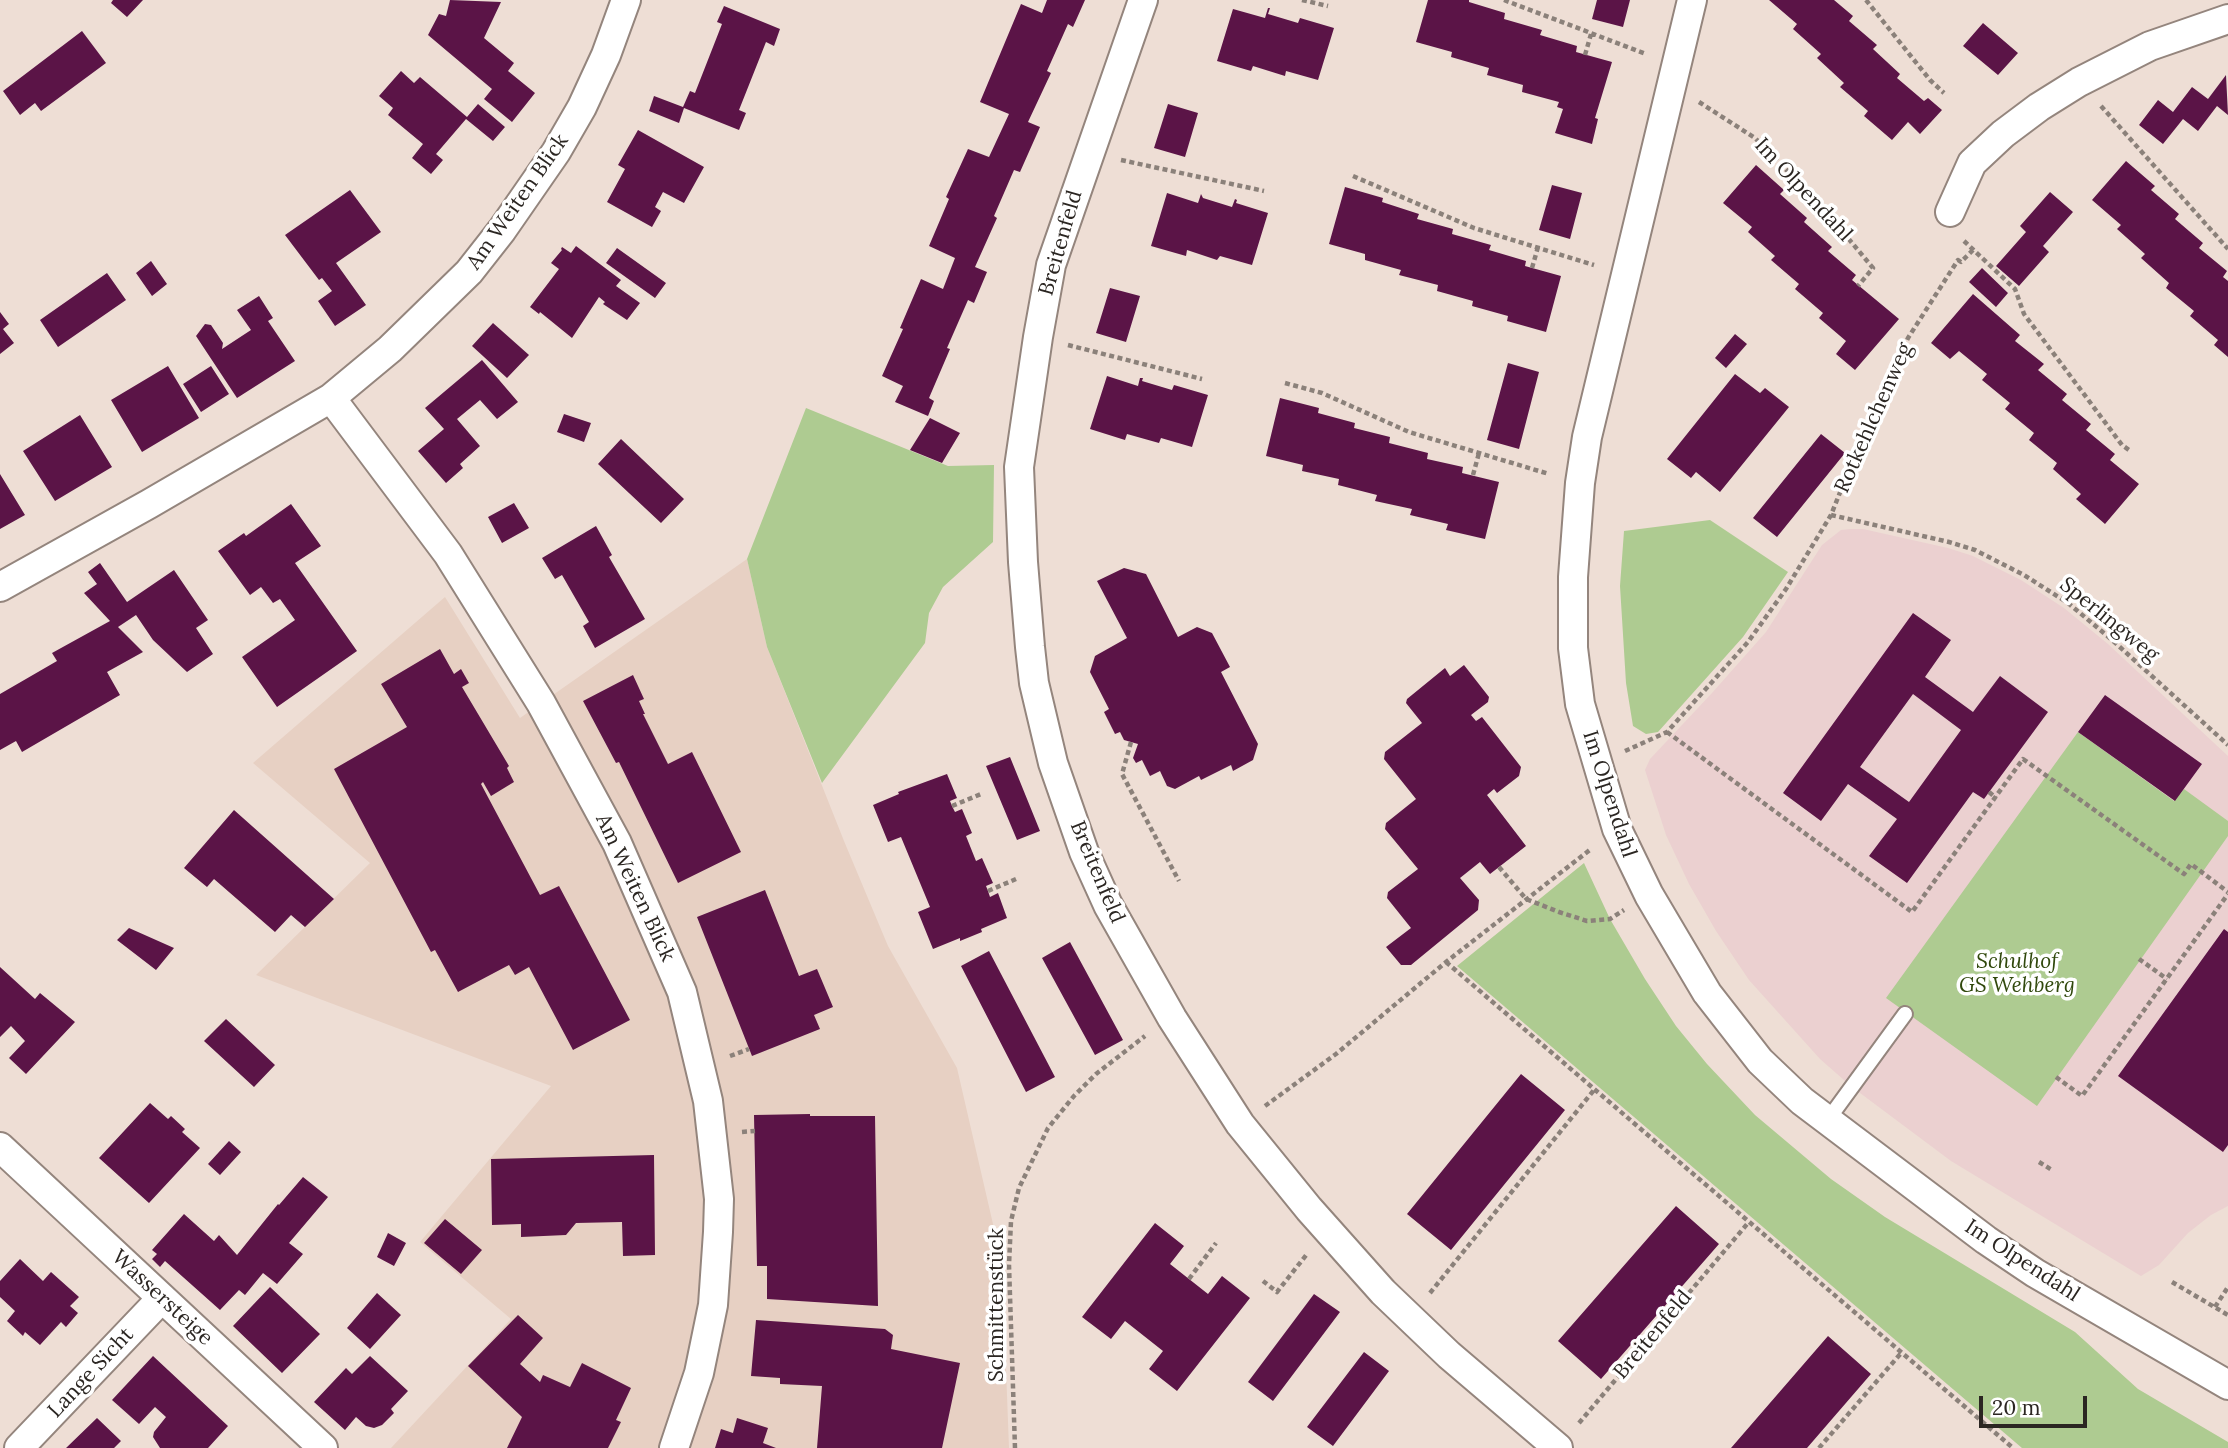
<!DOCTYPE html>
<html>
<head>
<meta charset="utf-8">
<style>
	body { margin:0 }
	#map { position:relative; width:2228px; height:1448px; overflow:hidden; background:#eeded5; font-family:Lora,serif }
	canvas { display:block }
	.scale { position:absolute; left:1979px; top:1396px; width:108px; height:32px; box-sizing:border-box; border:4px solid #2b2622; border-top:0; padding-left:9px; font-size:21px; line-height:24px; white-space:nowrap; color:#2b2622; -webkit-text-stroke:5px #fff; paint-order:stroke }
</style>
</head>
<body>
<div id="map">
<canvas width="2228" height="1448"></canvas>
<div class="scale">20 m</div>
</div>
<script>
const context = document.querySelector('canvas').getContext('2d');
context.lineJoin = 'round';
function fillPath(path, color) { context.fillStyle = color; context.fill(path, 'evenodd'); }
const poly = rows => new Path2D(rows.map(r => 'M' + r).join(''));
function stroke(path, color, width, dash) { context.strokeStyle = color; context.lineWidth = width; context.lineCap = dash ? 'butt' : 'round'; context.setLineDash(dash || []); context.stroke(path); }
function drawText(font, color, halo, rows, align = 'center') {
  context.font = font + ' Lora,serif'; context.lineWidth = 7; context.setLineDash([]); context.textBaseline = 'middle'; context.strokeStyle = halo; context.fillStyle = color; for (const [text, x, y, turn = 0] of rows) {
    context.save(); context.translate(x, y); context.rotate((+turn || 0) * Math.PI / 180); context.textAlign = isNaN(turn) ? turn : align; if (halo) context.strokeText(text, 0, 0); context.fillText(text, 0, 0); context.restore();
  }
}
fillPath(poly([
	[747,559,767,647,844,841,888,946,957,1068,1002,1263,1009,1448,391,1448,511,1319,420,1242,551,1086,256,975,370,863,253,763,445,597,520,718]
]), '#e7d0c3');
fillPath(poly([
	[1850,529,1863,529,1948,548,1973,556,2021,580,2064,608,2108,644,2228,756,2228,1206,2211,1215,2188,1233,2159,1265,2141,1276,1951,1161,1852,1087,1820,1059,1749,980,1716,931,1689,884,1666,835,1645,770,1650,759,1712,693,1766,632,1822,545,1841,530]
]), '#ebd0d0');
fillPath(poly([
	[806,408,948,466,994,465,993,542,943,587,929,613,925,643,822,783,767,647,747,559],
	[1710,520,1788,572,1743,637,1658,732,1646,734,1633,726,1626,683,1620,586,1624,531],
	[2078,732,2174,801,2184,789,2228,821,2228,836,2037,1106,1886,998],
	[1584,863,1610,919,1645,979,1676,1026,1707,1064,1755,1115,1831,1179,1885,1217,2075,1332,2138,1389,2228,1442,2228,1448,2022,1448,1457,966]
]), '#aecb91');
fillPath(poly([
	[113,0,143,0,127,17,111,3],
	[450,0,501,2,484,38,514,63,508,71,535,93,512,122,484,99,492,89,428,35,439,14,446,16],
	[1047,0,1085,0,1073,27,1068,24,1047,71,1051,73,1028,122,1040,127,1020,172,1014,170,994,216,997,218,975,267,987,272,974,303,968,300,947,348,950,349,929,398,934,401,928,416,895,402,903,386,882,376,903,329,900,328,921,279,943,289,955,258,929,246,949,199,946,197,968,149,989,157,1009,114,980,102,1021,4,1042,13],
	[1428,0,1469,0,1469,2,1505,13,1504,19,1542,30,1540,35,1577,46,1576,52,1612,62,1595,118,1598,119,1592,144,1555,133,1563,109,1557,107,1559,102,1522,92,1523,85,1487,75,1489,68,1451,57,1452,52,1416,42],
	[1597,0,1630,0,1623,27,1592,19],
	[1769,0,1834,0,1853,16,1849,21,1877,45,1873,49,1900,74,1897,78,1924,101,1928,98,1942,110,1920,134,1908,122,1892,140,1864,116,1868,111,1840,87,1844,83,1817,58,1821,54,1793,29,1797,24],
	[724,6,780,29,774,46,766,42,739,110,746,113,739,130,684,108,679,123,649,111,654,96,683,107,690,91,695,93,722,24,717,22],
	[1268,8,1270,8,1268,14,1298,23,1300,18,1334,28,1318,80,1286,71,1285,76,1253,66,1251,71,1217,61,1233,9,1265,18],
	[1983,23,2018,53,1998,75,1963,46],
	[82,31,106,63,41,111,35,103,20,115,3,91],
	[401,71,414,83,420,77,467,117,478,104,505,127,493,141,466,119,436,154,443,160,431,174,412,158,423,144,388,115,393,108,379,96],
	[2226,75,2228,115,2217,106,2198,131,2183,119,2163,144,2139,125,2158,100,2173,112,2192,87,2208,99],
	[1168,104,1198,113,1185,157,1154,148],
	[638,130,704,167,684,203,663,192,655,207,661,211,652,227,607,202,625,169,618,165],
	[2126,161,2155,186,2151,190,2179,214,2175,219,2203,243,2199,248,2227,271,2223,277,2228,281,2228,357,2214,345,2218,340,2190,316,2194,311,2166,288,2169,283,2141,258,2145,254,2117,229,2121,225,2092,200],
	[1756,165,1784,190,1780,194,1807,218,1804,222,1832,247,1828,251,1856,275,1852,280,1899,319,1855,370,1836,354,1846,341,1819,318,1823,313,1795,289,1799,284,1771,260,1775,256,1748,232,1752,227,1723,203],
	[1552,185,1582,193,1570,239,1539,230],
	[1345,187,1383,198,1382,202,1419,214,1417,219,1453,229,1452,234,1491,245,1489,250,1526,261,1525,266,1561,276,1546,332,1507,321,1508,316,1472,306,1473,301,1437,291,1438,285,1399,275,1401,270,1365,260,1365,254,1329,244],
	[350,190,381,232,336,263,366,305,335,326,318,301,332,291,322,278,319,280,285,235],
	[2050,192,2073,212,2043,246,2049,252,2019,286,1996,266,2026,232,2020,226],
	[1167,193,1198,203,1201,194,1203,198,1232,207,1235,199,1237,200,1236,203,1268,213,1252,265,1220,256,1217,260,1187,250,1186,256,1151,246],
	[576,246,621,280,616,286,640,303,627,320,603,304,605,302,599,297,572,338,540,312,539,314,530,307,559,269,551,263,562,250,561,249,562,247,571,253],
	[617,248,666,283,655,298,606,263],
	[151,261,167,284,152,296,136,273],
	[1982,268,2008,293,1996,307,1969,282],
	[107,273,126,300,58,347,40,320],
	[1110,288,1140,296,1126,342,1096,333],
	[1973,294,2020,335,2015,341,2044,364,2038,370,2067,394,2062,400,2091,424,2086,430,2115,454,2110,460,2139,484,2105,524,2076,499,2081,494,2053,469,2057,463,2029,440,2034,433,2005,409,2010,403,1982,380,1987,374,1959,351,1950,359,1931,343],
	[259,296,273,318,268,321,295,361,237,398,196,336,205,324,211,325,223,343,222,349,251,330,237,310],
	[0,312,9,324,3,329,14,343,0,354],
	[493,323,529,355,507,378,472,346],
	[1735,334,1747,344,1726,368,1715,358],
	[482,360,518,402,497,419,480,400,457,419,480,446,460,464,463,468,446,483,418,451,444,429,425,408],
	[1508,363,1539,372,1519,449,1487,440],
	[168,366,199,418,142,452,111,400],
	[211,366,229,394,201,412,183,384],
	[1735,374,1760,393,1765,388,1789,407,1720,492,1696,472,1691,478,1667,459],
	[1107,376,1138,386,1140,378,1143,378,1142,381,1172,390,1174,385,1208,395,1192,447,1161,438,1159,443,1127,434,1125,440,1090,429],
	[1280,398,1319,408,1318,413,1355,423,1354,428,1390,437,1389,443,1428,453,1427,459,1463,467,1462,473,1499,482,1485,539,1446,530,1448,524,1410,515,1412,509,1375,501,1377,495,1338,485,1339,479,1302,471,1303,465,1266,456],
	[564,414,591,423,584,442,557,432],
	[80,415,112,467,55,501,23,451],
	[930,418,960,433,942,463,910,450],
	[1821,434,1845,453,1777,537,1753,518],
	[621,439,684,499,661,523,598,464],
	[0,474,25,515,0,529],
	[514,503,529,528,502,543,488,517],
	[291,504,321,546,295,563,357,651,277,707,242,657,295,620,280,599,273,603,261,587,250,595,218,551,244,533,246,536],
	[596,526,612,555,609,557,645,619,595,648,583,626,589,622,562,575,555,579,542,558],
	[100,563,127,602,174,570,208,620,196,628,213,654,187,672,153,640,136,615,118,627,143,652,107,672,120,695,22,752,16,741,0,750,0,694,57,661,52,653,110,621,84,593,97,584,88,572],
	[1124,568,1146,574,1178,637,1197,627,1212,633,1230,667,1221,672,1258,744,1253,760,1233,771,1231,765,1201,780,1199,776,1175,789,1167,786,1160,771,1150,776,1142,760,1136,763,1133,758,1138,744,1124,740,1120,732,1115,734,1104,712,1109,709,1090,672,1095,656,1127,638,1097,581],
	[1913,613,1951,640,1925,677,1973,712,2000,676,2048,712,1984,799,1973,792,1907,883,1869,856,1897,819,1848,784,1821,821,1783,793],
	[1913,694,1961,730,1909,802,1860,767],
	[440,649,454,674,461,669,469,683,462,687,509,766,507,768,514,782,491,796,483,782,481,784,540,895,559,886,630,1020,573,1050,529,967,515,975,509,965,458,992,435,950,431,952,334,769,407,727,381,684],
	[1464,665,1489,697,1488,702,1471,715,1476,721,1482,717,1521,767,1519,776,1497,793,1494,789,1487,795,1526,846,1490,874,1480,862,1460,878,1479,900,1478,910,1411,965,1401,965,1386,947,1411,928,1387,898,1388,892,1418,869,1385,829,1386,823,1416,799,1384,759,1385,752,1422,723,1406,703,1407,699,1445,668,1450,676],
	[633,675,644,699,639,701,645,714,643,714,668,764,692,752,741,852,678,883,619,762,616,763,583,701],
	[2105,695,2202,764,2175,801,2078,732],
	[1010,757,1040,831,1017,840,986,766],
	[947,774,957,798,950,801,952,806,955,812,962,809,972,833,966,836,976,861,982,858,993,883,986,886,988,891,990,897,998,893,1007,918,981,929,982,932,960,941,960,938,933,949,918,912,930,907,901,837,888,842,873,805,899,794,898,792],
	[234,810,334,899,305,927,291,915,275,932,214,879,207,887,184,868],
	[765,890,799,976,817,969,833,1007,814,1015,820,1029,752,1056,697,917],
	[129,928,174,948,156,970,117,940],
	[2224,929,2228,932,2228,1145,2223,1152,2118,1076],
	[1070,942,1123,1040,1095,1055,1042,958],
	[989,951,1055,1077,1026,1092,961,966],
	[0,967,35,999,40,993,75,1022,26,1074,9,1058,25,1041,11,1026,0,1037],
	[226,1019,275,1065,254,1087,204,1041],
	[1521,1074,1565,1110,1451,1250,1407,1214],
	[150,1103,168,1119,171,1116,185,1129,182,1132,200,1148,149,1203,99,1158],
	[810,1114,810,1116,875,1116,878,1306,767,1299,767,1266,757,1266,754,1115],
	[229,1141,241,1152,220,1175,208,1164],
	[654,1155,655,1255,623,1256,622,1222,576,1223,566,1235,521,1237,521,1224,492,1225,491,1159],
	[303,1177,328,1197,289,1243,303,1254,277,1284,263,1273,245,1295,239,1290,220,1310,165,1261,160,1267,152,1259,157,1254,152,1250,184,1214,214,1241,219,1235,237,1255,278,1204,279,1205],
	[1676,1206,1719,1244,1601,1379,1558,1341],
	[445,1219,482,1250,461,1274,424,1243],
	[1155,1223,1184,1246,1170,1264,1208,1294,1222,1276,1250,1298,1177,1391,1149,1369,1163,1351,1125,1321,1111,1339,1082,1317],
	[388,1233,406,1243,394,1266,377,1257],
	[20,1259,43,1281,51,1272,79,1297,70,1306,78,1313,66,1327,61,1322,40,1345,25,1332,23,1336,7,1321,15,1311,0,1297,0,1281],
	[270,1287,320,1334,282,1373,233,1326],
	[377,1293,401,1315,370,1349,347,1328],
	[1314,1294,1340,1312,1273,1401,1248,1382],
	[518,1315,543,1338,520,1364,540,1382,543,1375,570,1387,582,1363,631,1388,616,1420,621,1422,608,1448,507,1448,522,1417,468,1366],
	[756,1320,885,1329,893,1335,891,1349,960,1363,942,1448,817,1448,822,1386,780,1384,780,1378,751,1376],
	[1828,1336,1871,1374,1807,1448,1731,1448],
	[1364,1352,1389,1371,1333,1446,1307,1427],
	[153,1356,228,1426,208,1448,160,1448,153,1437,154,1432,166,1417,155,1407,139,1424,112,1400],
	[370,1356,408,1391,391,1409,394,1413,382,1425,374,1428,366,1426,356,1417,345,1430,314,1402,346,1368,352,1374],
	[97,1418,121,1441,114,1448,66,1448],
	[737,1418,768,1428,763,1443,776,1448,715,1448,721,1429,733,1433]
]), '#5b1447');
const lane = poly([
	[1827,1121,1905,1014]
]);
const street = poly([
	[1143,0,1051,265,1038,337,1019,467,1023,562,1030,647,1034,683,1053,763,1084,852,1108,905,1172,1018,1240,1124,1309,1209,1383,1292,1449,1355,1558,1448],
	[1692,0,1587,437,1580,483,1573,577,1573,648,1580,704,1617,829,1649,895,1707,993,1760,1061,1802,1101,1986,1240,2035,1273,2228,1385],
	[1950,212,1972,163,2003,134,2039,107,2079,82,2150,46,2228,19],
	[331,398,448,554,541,703,617,843,682,992,708,1101,719,1199,718,1232,713,1305,699,1373,674,1448],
	[0,587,149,504,331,398,390,349,469,272,502,230,556,152,582,107,606,55,626,0],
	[0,1147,323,1448],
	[19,1448,162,1298]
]);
stroke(lane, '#94857d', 18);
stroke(street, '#94857d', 32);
stroke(poly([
	[1302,0,1328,6],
	[1504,0,1646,54],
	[1866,0,1930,80,1944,93],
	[1585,55,1591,34],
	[1699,102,1755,138,1817,201,1873,268,1858,286],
	[2101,106,2228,249],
	[1121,160,1264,191],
	[1353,176,1474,228,1594,265],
	[1964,241,2015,289,2024,314,2122,445,2129,450],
	[1532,268,1538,247],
	[1068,345,1202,379],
	[1285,383,1322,393,1409,432,1549,474],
	[1473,475,1479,453],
	[1831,515,1949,542,1975,550,2024,575,2068,603,2111,639,2228,745],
	[1667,732,1912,912,2023,759,2184,874,2191,864,2228,892],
	[1131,742,1122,774,1179,881],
	[1625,751,1667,732,1748,642,1786,589,1831,515,1865,430,1908,338,1958,260,1961,262,1973,250],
	[1989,792,1996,798],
	[952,806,981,794],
	[1499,867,1526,899,1559,912,1587,921,1610,919,1624,910],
	[988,891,1016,879],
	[2139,959,2167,979],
	[1446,962,2013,1448],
	[730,1056,749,1049],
	[2056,1077,2082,1096,2228,894],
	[1265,1106,1336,1054,1446,962,1591,849],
	[742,1132,755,1131],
	[2039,1162,2052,1170],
	[1189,1279,1216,1243],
	[1263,1281,1277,1292,1307,1254],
	[2172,1282,2228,1315],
	[1430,1293,1594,1090],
	[2215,1307,2228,1287],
	[1579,1423,1748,1223],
	[1015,1448,1009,1265,1011,1221,1019,1188,1048,1128,1074,1096,1096,1074,1145,1036],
	[1819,1448,1902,1352]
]), '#8b817a', 4.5, [5, 3.5]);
stroke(lane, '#fff', 14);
stroke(street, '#fff', 28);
drawText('21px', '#2b2622', '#fff', [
	["Im Olpendahl",1803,190,47],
	["Am Weiten Blick",518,202,-55],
	["Breitenfeld",1061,243,-74],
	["Rotkehlchenweg",1874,418,-66],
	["Sperlingweg",2109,620,39],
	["Im Olpendahl",1609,794,72],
	["Breitenfeld",1097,872,67],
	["Am Weiten Blick",635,888,65],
	["Im Olpendahl",2022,1261,33],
	["Wassersteige",162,1298,43],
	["Schmittenstück",997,1305,-90],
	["Breitenfeld",1653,1335,-50],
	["Lange Sicht",91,1373,-47]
]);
drawText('italic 21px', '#30480c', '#fff', [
	["Schulhof",2017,962],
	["GS Wehberg",2017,986]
]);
</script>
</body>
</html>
